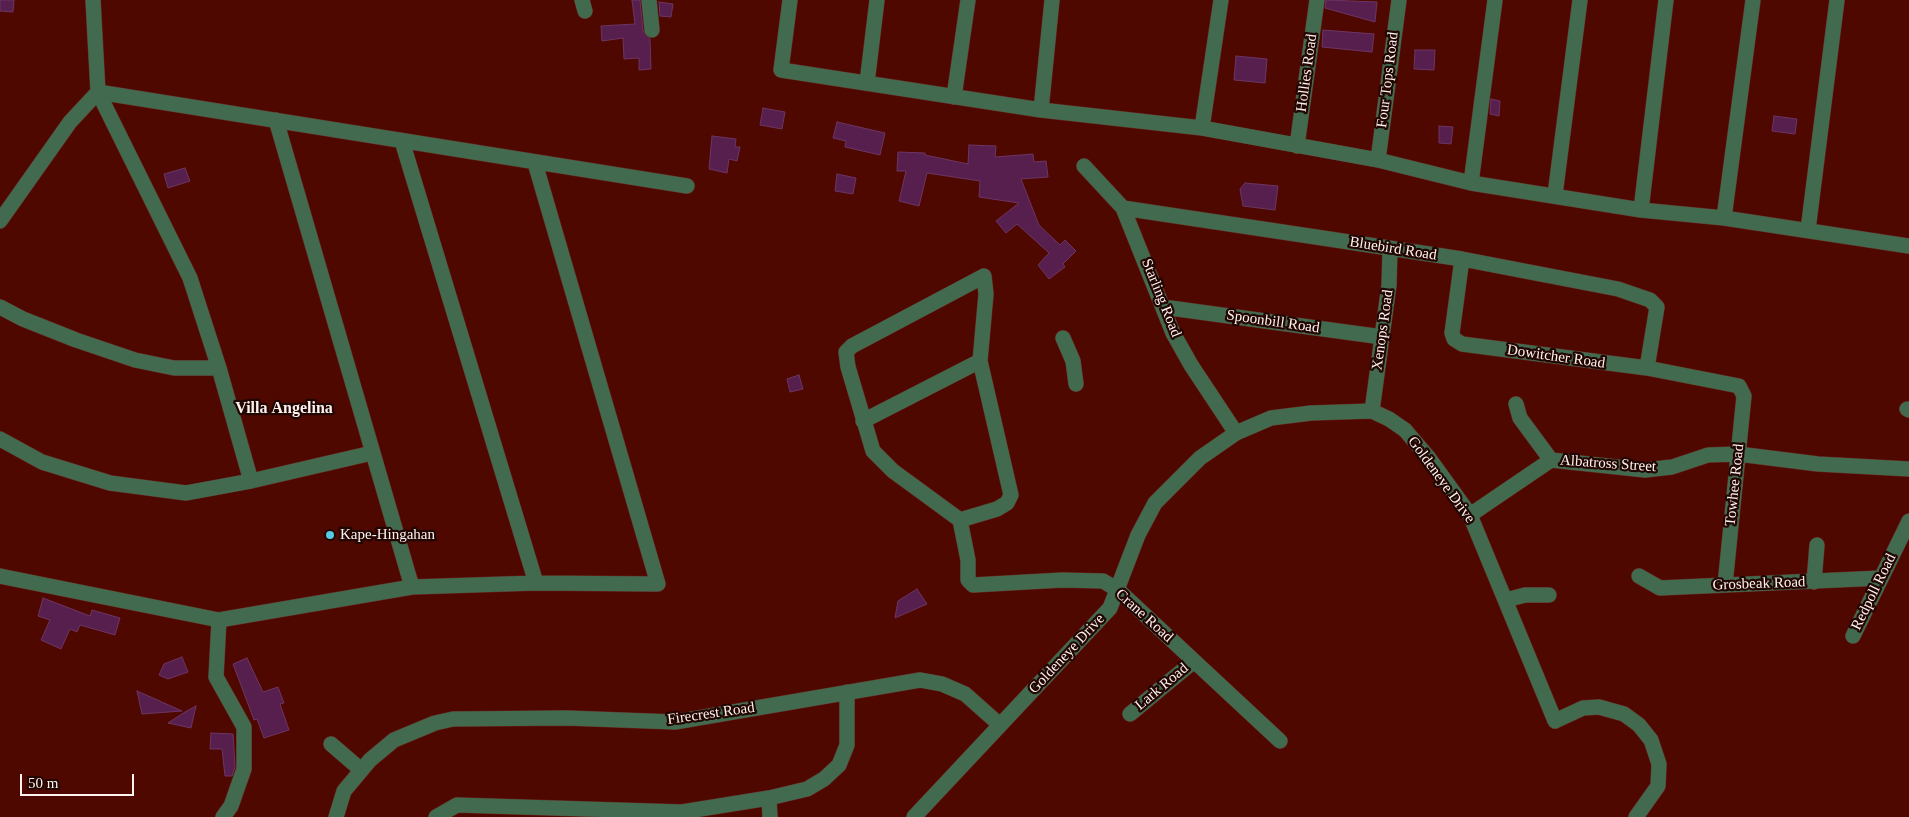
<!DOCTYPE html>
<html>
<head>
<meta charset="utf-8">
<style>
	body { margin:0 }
	#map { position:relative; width:1909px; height:817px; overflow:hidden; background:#4e0800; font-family:"Times New Roman",serif }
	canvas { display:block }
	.scale { position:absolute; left:20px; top:774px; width:114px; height:22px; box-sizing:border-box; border:2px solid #fcf2f0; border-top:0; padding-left:6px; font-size:15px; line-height:18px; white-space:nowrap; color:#fcf2f0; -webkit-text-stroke:4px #220602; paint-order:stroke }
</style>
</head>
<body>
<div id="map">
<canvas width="1909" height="817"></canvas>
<div class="scale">50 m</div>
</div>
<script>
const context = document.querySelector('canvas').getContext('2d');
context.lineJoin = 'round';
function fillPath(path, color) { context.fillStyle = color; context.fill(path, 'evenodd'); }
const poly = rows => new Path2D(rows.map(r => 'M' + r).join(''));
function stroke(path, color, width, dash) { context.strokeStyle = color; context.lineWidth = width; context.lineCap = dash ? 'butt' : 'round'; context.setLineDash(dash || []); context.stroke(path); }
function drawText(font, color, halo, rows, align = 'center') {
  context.font = font + ' "Times New Roman",serif'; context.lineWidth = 4.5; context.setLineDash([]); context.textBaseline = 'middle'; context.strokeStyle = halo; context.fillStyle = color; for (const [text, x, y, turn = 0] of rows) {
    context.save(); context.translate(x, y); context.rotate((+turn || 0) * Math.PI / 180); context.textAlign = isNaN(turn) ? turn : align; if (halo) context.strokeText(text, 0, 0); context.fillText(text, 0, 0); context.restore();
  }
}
const building = poly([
	[0,0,14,0,13,12,0,11,0,0],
	[632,0,640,0,643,31,650,39,651,69,639,70,639,58,624,59,623,38,602,41,601,26,635,24,632,0],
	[1326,0,1377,2,1375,22,1325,8,1326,0],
	[659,2,673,4,671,17,660,16,659,2],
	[1323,30,1374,34,1372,52,1322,47,1323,30],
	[1415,50,1435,50,1434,70,1414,69,1415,50],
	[1236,56,1267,59,1265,83,1234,80,1236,56],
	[1491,99,1500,101,1499,116,1490,114,1491,99],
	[763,108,785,112,782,129,760,125,763,108],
	[1774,116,1797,119,1795,134,1772,131,1774,116],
	[837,122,885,133,880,155,845,147,846,141,833,138,837,122],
	[1439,126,1453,127,1451,144,1439,143,1439,126],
	[712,136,736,139,735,147,740,147,737,161,729,159,727,173,709,169,712,136],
	[969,145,996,146,995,157,1033,154,1034,162,1046,161,1048,177,1021,179,1039,225,1060,245,1065,240,1076,251,1063,264,1065,267,1049,279,1038,265,1049,253,1017,224,1006,233,996,221,1019,203,979,197,980,181,927,173,919,206,899,201,906,171,897,171,898,152,925,153,925,155,968,164,969,145],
	[185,168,190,181,168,188,164,174,185,168],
	[837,174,856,178,853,194,835,191,837,174],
	[1245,183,1278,186,1275,210,1243,206,1240,189,1245,183],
	[799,375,803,389,790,392,787,379,799,375],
	[917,589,927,604,895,618,898,601,917,589],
	[43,598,90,616,92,610,120,618,115,635,80,625,77,632,70,629,61,649,41,640,50,620,38,616,43,598],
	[182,657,188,672,168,679,159,675,164,664,182,657],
	[247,658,263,692,278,687,284,703,280,704,289,730,264,738,257,719,254,720,233,664,247,658],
	[137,691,153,698,182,711,142,714,137,691],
	[196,706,191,728,168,723,185,712,196,706],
	[211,733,233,734,235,767,232,776,225,776,222,749,210,749,211,733]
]);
fillPath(building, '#561f4d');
stroke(building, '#6d3563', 1);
const minor = poly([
	[93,0,98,92,190,278,219,368,251,481],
	[582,0,585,11],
	[649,0,652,30],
	[790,0,781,70,1041,110,1202,128,1378,160,1471,183,1641,210,1724,218,1909,246],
	[867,83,877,0],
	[98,92,687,186],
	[954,97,968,0],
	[1041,110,1052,0],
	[276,120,412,587],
	[1202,128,1221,0],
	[402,141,536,583],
	[1297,146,1317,0],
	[1378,160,1399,0],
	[1084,166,1123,208,1173,333,1191,365,1236,433],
	[1471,183,1495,0],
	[1555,195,1580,0],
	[1123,208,1462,259,1618,289,1650,300,1657,307,1647,368],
	[1641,210,1666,0],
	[1724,218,1753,0],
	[0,221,70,122,98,92],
	[1808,230,1837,0],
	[1462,259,1452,333,1454,339,1462,344,1647,368,1739,386,1744,396,1725,585],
	[0,307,23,319,76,340,135,360,174,368,219,368],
	[1163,307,1382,337],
	[1063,338,1073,361,1076,384],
	[1516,404,1520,418,1551,460],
	[1907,409,1909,410],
	[1372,411,1389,285,1390,249],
	[863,421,980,361],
	[0,439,42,462,110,483,186,493,251,481,372,453],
	[1470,515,1551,460,1645,470,1672,467,1708,455,1738,454,1818,464,1909,469],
	[960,520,997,509,1007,503,1011,495,980,361,986,294,984,276,852,346,846,352,848,367,873,451,893,471,960,520,968,560,968,580,973,585,1062,580,1103,581,1118,590,1280,741],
	[0,576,219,620,412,587,536,583,658,584,535,163],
	[1639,576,1660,588,1881,578],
	[1814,582,1817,545],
	[1506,600,1525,595,1549,595],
	[219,620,216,677,244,727,244,769,231,806,223,817],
	[1853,636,1909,521],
	[1130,714,1194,661],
	[331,744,360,769],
	[769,798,770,817],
	[336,817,344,791,370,760,394,740,435,723,453,719,567,718,675,722,920,680,942,684,965,694,1000,725],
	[436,817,457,805,682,812,769,798,807,789,824,779,839,765,847,745,847,692],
	[914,817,1110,608,1138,535,1155,503,1200,458,1236,433,1271,418,1311,413,1372,411,1389,419,1405,430,1428,457,1470,515,1555,721,1583,708,1599,707,1624,714,1639,725,1651,740,1659,764,1658,786,1636,817]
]);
stroke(minor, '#662922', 16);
stroke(minor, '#426a4f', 15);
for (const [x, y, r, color] of [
	[330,535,5,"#57c9e2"]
]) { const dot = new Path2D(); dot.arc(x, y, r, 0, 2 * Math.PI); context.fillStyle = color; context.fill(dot); stroke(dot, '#220602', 2); }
drawText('15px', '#fcf2f0', '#220602', [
	["Hollies Road",1307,73,-82],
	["Four Tops Road",1388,80,-83],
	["Bluebird Road",1393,249,9],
	["Starling Road",1161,298,68],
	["Spoonbill Road",1273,322,8],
	["Xenops Road",1383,330,-82],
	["Dowitcher Road",1556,357,8],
	["Albatross Street",1608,464,4],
	["Goldeneye Drive",1441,480,54],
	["Towhee Road",1735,485,-84],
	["Grosbeak Road",1759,584,-2],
	["Redpoll Road",1874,592,-64],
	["Crane Road",1144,616,42],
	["Goldeneye Drive",1067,654,-47],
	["Lark Road",1162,687,-40],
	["Firecrest Road",711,714,-8]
]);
drawText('15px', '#fcf2f0', '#220602', [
	["Kape-Hingahan",340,535]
], 'left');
drawText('bold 16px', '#fcf2f0', '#220602', [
	["Villa Angelina",284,409]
]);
</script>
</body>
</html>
